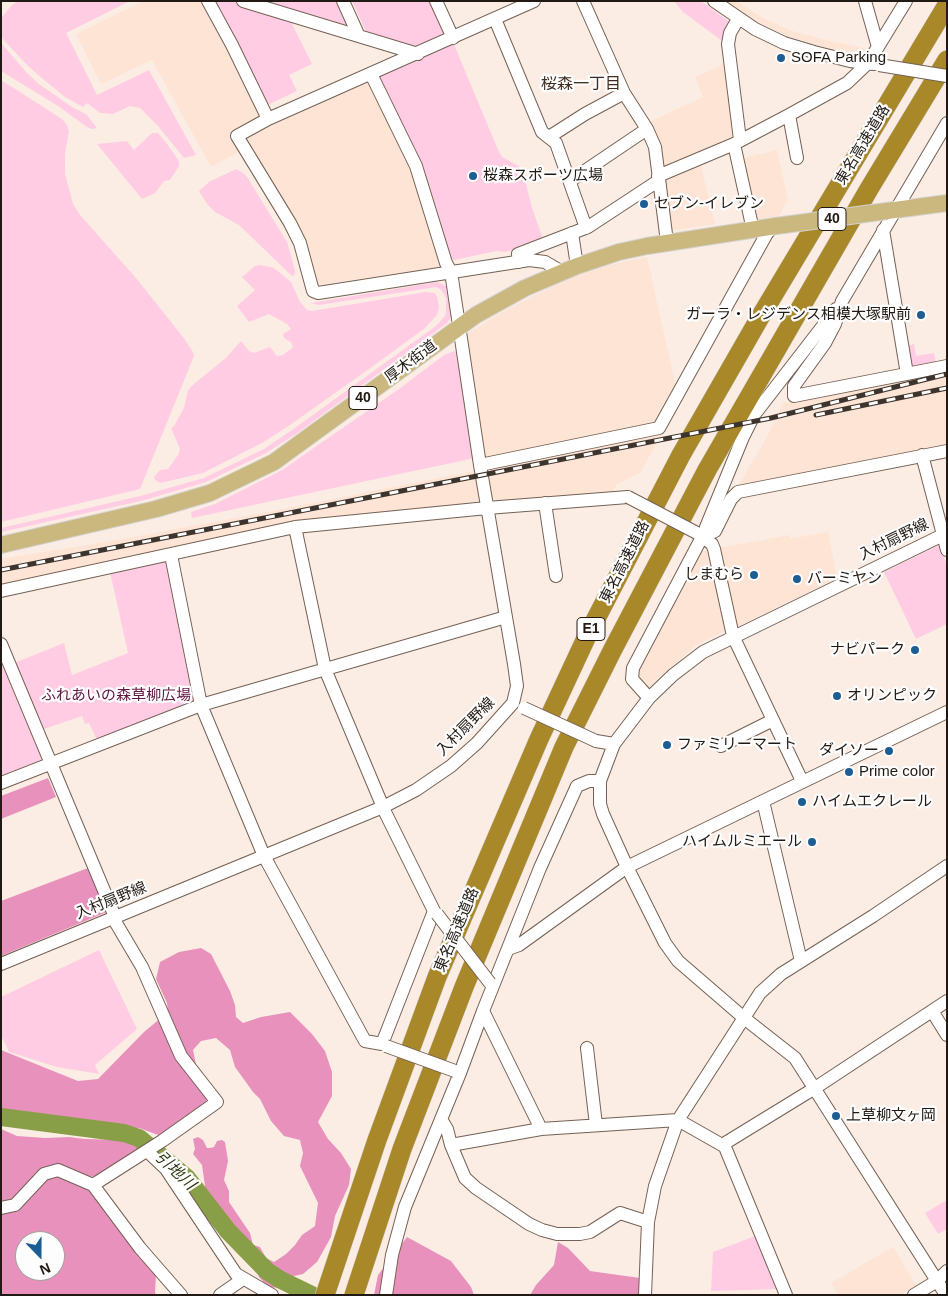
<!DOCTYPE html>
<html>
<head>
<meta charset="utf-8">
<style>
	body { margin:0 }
	#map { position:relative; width:948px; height:1296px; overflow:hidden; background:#fbede4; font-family:Helvetica,sans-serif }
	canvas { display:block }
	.frame { position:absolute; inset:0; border:2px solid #211913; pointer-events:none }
	.north { position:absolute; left:15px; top:1231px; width:50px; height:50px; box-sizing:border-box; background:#fdfdfd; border:1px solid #a5a29f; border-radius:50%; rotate:158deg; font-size:14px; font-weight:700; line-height:20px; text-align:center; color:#211913 }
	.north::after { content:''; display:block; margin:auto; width:18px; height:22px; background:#1c5d93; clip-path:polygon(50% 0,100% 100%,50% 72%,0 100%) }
</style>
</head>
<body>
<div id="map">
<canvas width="948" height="1296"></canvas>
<div class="frame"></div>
<div class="north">N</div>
</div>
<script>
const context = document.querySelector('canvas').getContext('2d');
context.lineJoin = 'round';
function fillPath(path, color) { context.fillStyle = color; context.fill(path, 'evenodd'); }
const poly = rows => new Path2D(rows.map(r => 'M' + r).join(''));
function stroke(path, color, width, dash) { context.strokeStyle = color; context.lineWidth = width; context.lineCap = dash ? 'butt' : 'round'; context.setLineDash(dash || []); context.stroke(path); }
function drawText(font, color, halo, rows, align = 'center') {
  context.font = font + ' Helvetica,"Noto Sans JP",sans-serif'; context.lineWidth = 4.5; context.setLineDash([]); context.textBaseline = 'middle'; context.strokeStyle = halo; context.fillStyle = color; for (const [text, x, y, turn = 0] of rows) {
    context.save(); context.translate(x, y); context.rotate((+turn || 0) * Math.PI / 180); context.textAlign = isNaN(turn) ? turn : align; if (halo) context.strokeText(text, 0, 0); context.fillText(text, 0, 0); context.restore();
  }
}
fillPath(poly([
	[143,1,204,1,263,117,231,134,240,151,211,167,152,60,101,84,76,34],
	[725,1,736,1,763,18,789,30,825,40,872,50,868,57,823,47,787,36,760,23],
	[728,62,738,135,663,170,647,123,703,97,695,77],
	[369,83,412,167,441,267,317,285,244,140,247,136,271,123],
	[777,150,788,200,778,217,753,220,740,159],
	[700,162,715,224,668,231,662,181],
	[647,257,676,387,658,424,491,459,483,455,466,338,468,334,495,316,564,280,609,265],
	[947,370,947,448,736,489,766,439,783,403],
	[661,434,641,472,617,484,611,494,498,502,493,498,488,470,491,468],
	[479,470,483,499,479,504,300,521,1,586,1,559,122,539,257,514],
	[828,532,837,578,737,627,718,548,789,535,790,539],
	[711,550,729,629,695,646,648,688,638,676,641,666,699,552],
	[893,1247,916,1285,900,1295,838,1295,831,1283]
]), '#fde4d4');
fillPath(poly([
	[19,1,130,1,66,33,97,95,149,70,196,155,184,158,158,126,140,108,130,106,113,114,100,113,87,103,83,107,65,97,37,74,26,64,1,37,1,18,13,4],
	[212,1,231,1,289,18,312,64,289,75,297,91,265,106],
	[256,1,343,1,357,32,312,18,310,15],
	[352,1,434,1,449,34,416,49,367,34],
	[674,1,701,1,731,23,725,43,683,12],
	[453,42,498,150,502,157,520,167,523,172,532,208,543,239,519,249,504,252,496,251,450,261,378,76],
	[1,43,27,73,39,84,72,107,86,114,97,128,92,129,87,127,58,106,1,71],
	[1,80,62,119,67,125,69,132,65,153,65,174,73,204,80,215,136,278,183,337,193,352,194,356,140,489,1,522],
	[152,133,158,133,167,144,179,161,179,166,170,180,164,181,155,193,142,199,97,144,127,141,134,150],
	[236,169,243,173,247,177,287,242,295,270,294,276,291,275,239,225,215,212,207,204,199,191,209,182],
	[261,265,274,268,291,282,300,302,307,310,312,311,426,292,435,293,437,297,439,307,438,312,436,316,425,328,376,364,290,425,262,443,203,473,160,483,155,480,154,477,160,470,168,469,178,455,180,449,171,428,174,426,184,408,188,390,195,383,226,358,241,341,249,351,254,353,270,347,277,356,283,355,293,347,291,342,284,338,283,334,291,329,287,324,269,314,249,322,237,306,255,290,242,277,255,266],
	[437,282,448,287,452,316,447,323,296,434,266,453,206,482,141,501,1,532,1,528,140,496,204,478,264,449,292,430,436,326,445,316,446,311,446,299,444,294,440,289,436,287,319,305,311,303],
	[914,344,916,356,934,353,936,364,910,369,906,346],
	[454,351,458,353,475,458,192,518,191,512,215,504,282,470,399,389,444,355],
	[939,545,941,546,947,567,947,624,916,639,884,572],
	[167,560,197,702,98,742,89,723,85,724,82,716,44,729,14,663,64,643,72,675,128,653,110,572],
	[1,654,44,757,40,765,1,780],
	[99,950,137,1029,95,1065,99,1074,57,1067,9,1052,3,1039,1,1039,1,997],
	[947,1200,947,1229,938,1234,925,1213],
	[758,1235,779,1289,711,1291,713,1252]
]), '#ffcce4');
fillPath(poly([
	[48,778,56,797,1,819,1,796],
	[88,868,107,912,1,956,1,901],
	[201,948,211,954,230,991,235,1005,236,1017,243,1023,261,1017,290,1012,312,1034,325,1051,332,1072,332,1096,318,1122,328,1139,341,1153,351,1169,349,1185,335,1216,331,1237,317,1262,303,1274,290,1277,282,1287,269,1288,259,1277,249,1250,230,1229,224,1216,207,1200,202,1165,193,1154,195,1149,193,1139,198,1137,203,1140,207,1148,210,1148,214,1147,217,1141,222,1140,225,1142,228,1161,224,1180,229,1191,229,1202,250,1233,253,1245,260,1247,266,1258,274,1262,286,1254,295,1245,302,1235,315,1226,318,1203,300,1166,303,1153,300,1140,284,1136,271,1121,260,1099,253,1092,235,1067,230,1050,216,1038,201,1041,193,1050,200,1084,207,1096,205,1106,161,1136,139,1128,49,1120,6,1111,1,1109,1,1050,78,1081,98,1079,144,1032,168,1012,167,1003,156,979,160,962,179,952],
	[1,1129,17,1136,45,1138,69,1137,85,1139,125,1140,135,1142,142,1147,95,1176,89,1177,156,1274,155,1293,157,1295,1,1295],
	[25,1241,55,1241,55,1271,25,1271],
	[407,1237,451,1261,471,1287,474,1295,374,1295,378,1275],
	[558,1242,568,1248,590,1271,640,1278,640,1295,530,1295,536,1285,554,1265]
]), '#e891bd');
stroke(poly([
	[1,1117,124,1133,139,1138,187,1178,228,1231,267,1271,279,1279,312,1295]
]), '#889f47', 18);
const minor = poly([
	[208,1,232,45,268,119],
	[243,1,418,54],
	[343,1,357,32],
	[436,1,453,38],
	[534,1,268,119,237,136,290,223,300,243,313,291,318,293,529,260,545,262,562,272],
	[583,1,624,93,647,129,655,147,667,242],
	[714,1,755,29,784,43,814,52,850,61,874,64],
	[865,1,878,47],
	[495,19,542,132,556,143,586,228],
	[738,19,730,33,728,44,740,140],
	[789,115,797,158],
	[947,123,842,301,835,324,825,343,794,386,794,396,947,366],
	[549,137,585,114,624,93],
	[734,144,753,230],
	[658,176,734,144,789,115,847,83,868,63,906,1],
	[570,181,647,129],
	[883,230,907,374],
	[572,233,577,266],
	[519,262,518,254,588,227,658,181],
	[922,455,947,550],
	[480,465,659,428,766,235,772,227],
	[545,503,556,576],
	[697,533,712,544,714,549,733,636,802,781],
	[702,537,715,531,731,499,738,492,947,451],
	[171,555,201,705,264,856,365,1041,382,1044,434,911,385,812,325,669,295,527],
	[1,591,295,527,487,508,628,497],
	[1,644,113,912,116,923,142,967,181,1056,217,1102,162,1141,93,1185],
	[649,698,632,679,633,668,702,537,743,437,754,415,836,309],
	[596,741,614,744,649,698,673,675,703,652,947,533],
	[614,744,600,781,600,804,603,814,627,867,665,943,678,961,744,1018,795,1058,946,1295],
	[721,746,773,720],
	[1,783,201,705,506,617],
	[763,801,801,961],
	[508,949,519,945,627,867,947,712],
	[1,964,383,807,416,790,451,766,477,743,513,703,517,686,514,664,480,465,451,272,446,263,416,166,371,74],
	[483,1011,541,1129],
	[932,1011,947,1035],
	[587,1048,596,1125],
	[441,1119,447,1129,451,1145,465,1178,476,1188,529,1224,542,1230,557,1234,580,1234,590,1232,620,1213,648,1222],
	[451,1145,541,1129,678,1120,722,1145,815,1088,947,1001],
	[722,1145,725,1147,786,1295],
	[147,1151,166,1169,236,1274,272,1295],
	[1,1208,15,1205,44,1174,58,1170,93,1185,140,1248,181,1295],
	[220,1295,243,1279],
	[386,1295,392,1255,405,1207,460,1073,483,1011,540,868,577,786,589,781,600,781],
	[645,1295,648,1222,655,1186,678,1120,760,993,781,974,873,916,947,866],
	[914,1295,937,1281,947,1271]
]);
const major = poly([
	[887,211,947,203],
	[1,545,156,509,210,493,274,462,476,315,525,288,577,266,619,252,647,246,776,226]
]);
const highway = poly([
	[325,1295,377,1140,437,977,539,739,587,636,681,455,759,319,947,5],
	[354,1295,402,1149,464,987,564,747,612,651,707,470,869,189,947,60]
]);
stroke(minor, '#756154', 14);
stroke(major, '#d3d1d0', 18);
stroke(highway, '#d3d1d0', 20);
stroke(minor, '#fff', 12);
stroke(major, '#cbb87f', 16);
stroke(highway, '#a98829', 19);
const rail = poly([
	[816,415,947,388],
	[1,570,771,418,947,374]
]);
stroke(rail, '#3d342d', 5);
stroke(rail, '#fdfdfd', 3, [9]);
const minorBridge = poly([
	[879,65,947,76],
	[628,497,697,533],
	[524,708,596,741],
	[437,914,490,983],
	[386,1046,455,1071]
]);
const majorBridge = poly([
	[776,226,887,211]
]);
stroke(minorBridge, '#756154', 14, []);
stroke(majorBridge, '#d3d1d0', 18, []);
stroke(minorBridge, '#fff', 12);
stroke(majorBridge, '#cbb87f', 16);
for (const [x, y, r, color] of [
	[781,58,5,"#1c5d93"],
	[473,176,5,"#1c5d93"],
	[644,204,5,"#1c5d93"],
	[921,315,5,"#1c5d93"],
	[754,575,5,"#1c5d93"],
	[797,579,5,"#1c5d93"],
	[915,650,5,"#1c5d93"],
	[837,696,5,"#1c5d93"],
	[667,745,5,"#1c5d93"],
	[889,751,5,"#1c5d93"],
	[849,772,5,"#1c5d93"],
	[802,802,5,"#1c5d93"],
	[812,842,5,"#1c5d93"],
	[836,1116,5,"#1c5d93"]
]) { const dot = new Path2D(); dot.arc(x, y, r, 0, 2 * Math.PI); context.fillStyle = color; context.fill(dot); stroke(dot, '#fdfdfd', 2); }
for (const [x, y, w] of [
	[832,219,28],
	[363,398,28],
	[591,629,28]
]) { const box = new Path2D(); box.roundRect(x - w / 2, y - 11.5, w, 23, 4); context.fillStyle = '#fdfdfd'; context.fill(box); stroke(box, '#211913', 1); }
drawText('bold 14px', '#211913', null, [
	["40",832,219],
	["40",363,398],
	["E1",591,629]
]);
drawText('15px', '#211913', '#fdfdfd', [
	["SOFA Parking",791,58],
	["桜森スポーツ広場",483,176],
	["セブン-イレブン",654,204],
	["ガーラ・レジデンス相模大塚駅前",911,315,"right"],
	["しまむら",744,575,"right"],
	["バーミヤン",807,579],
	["ナビパーク",905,650,"right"],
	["オリンピック",847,696],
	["ファミリーマート",677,745],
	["ダイソー",879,751,"right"],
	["Prime color",859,772],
	["ハイムエクレール",812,802],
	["ハイムルミエール",802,842,"right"],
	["上草柳文ヶ岡",846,1116]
], 'left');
drawText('15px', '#211913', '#fdfdfd', [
	["東名高速道路",863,145,-59],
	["厚木街道",411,362,-37],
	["入村扇野線",894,540,-26],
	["東名高速道路",625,562,-63],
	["入村扇野線",466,727,-45],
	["入村扇野線",111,901,-22],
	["東名高速道路",457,930,-67]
]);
drawText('15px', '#611542', '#fdfdfd', [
	["ふれあいの森草柳広場",116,696]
]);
drawText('16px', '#3e2c20', '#fdfdfd', [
	["桜森一丁目",581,85]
]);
drawText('italic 16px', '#2d3711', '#fdfdfd', [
	["引地川",175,1171,43]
]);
</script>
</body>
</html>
